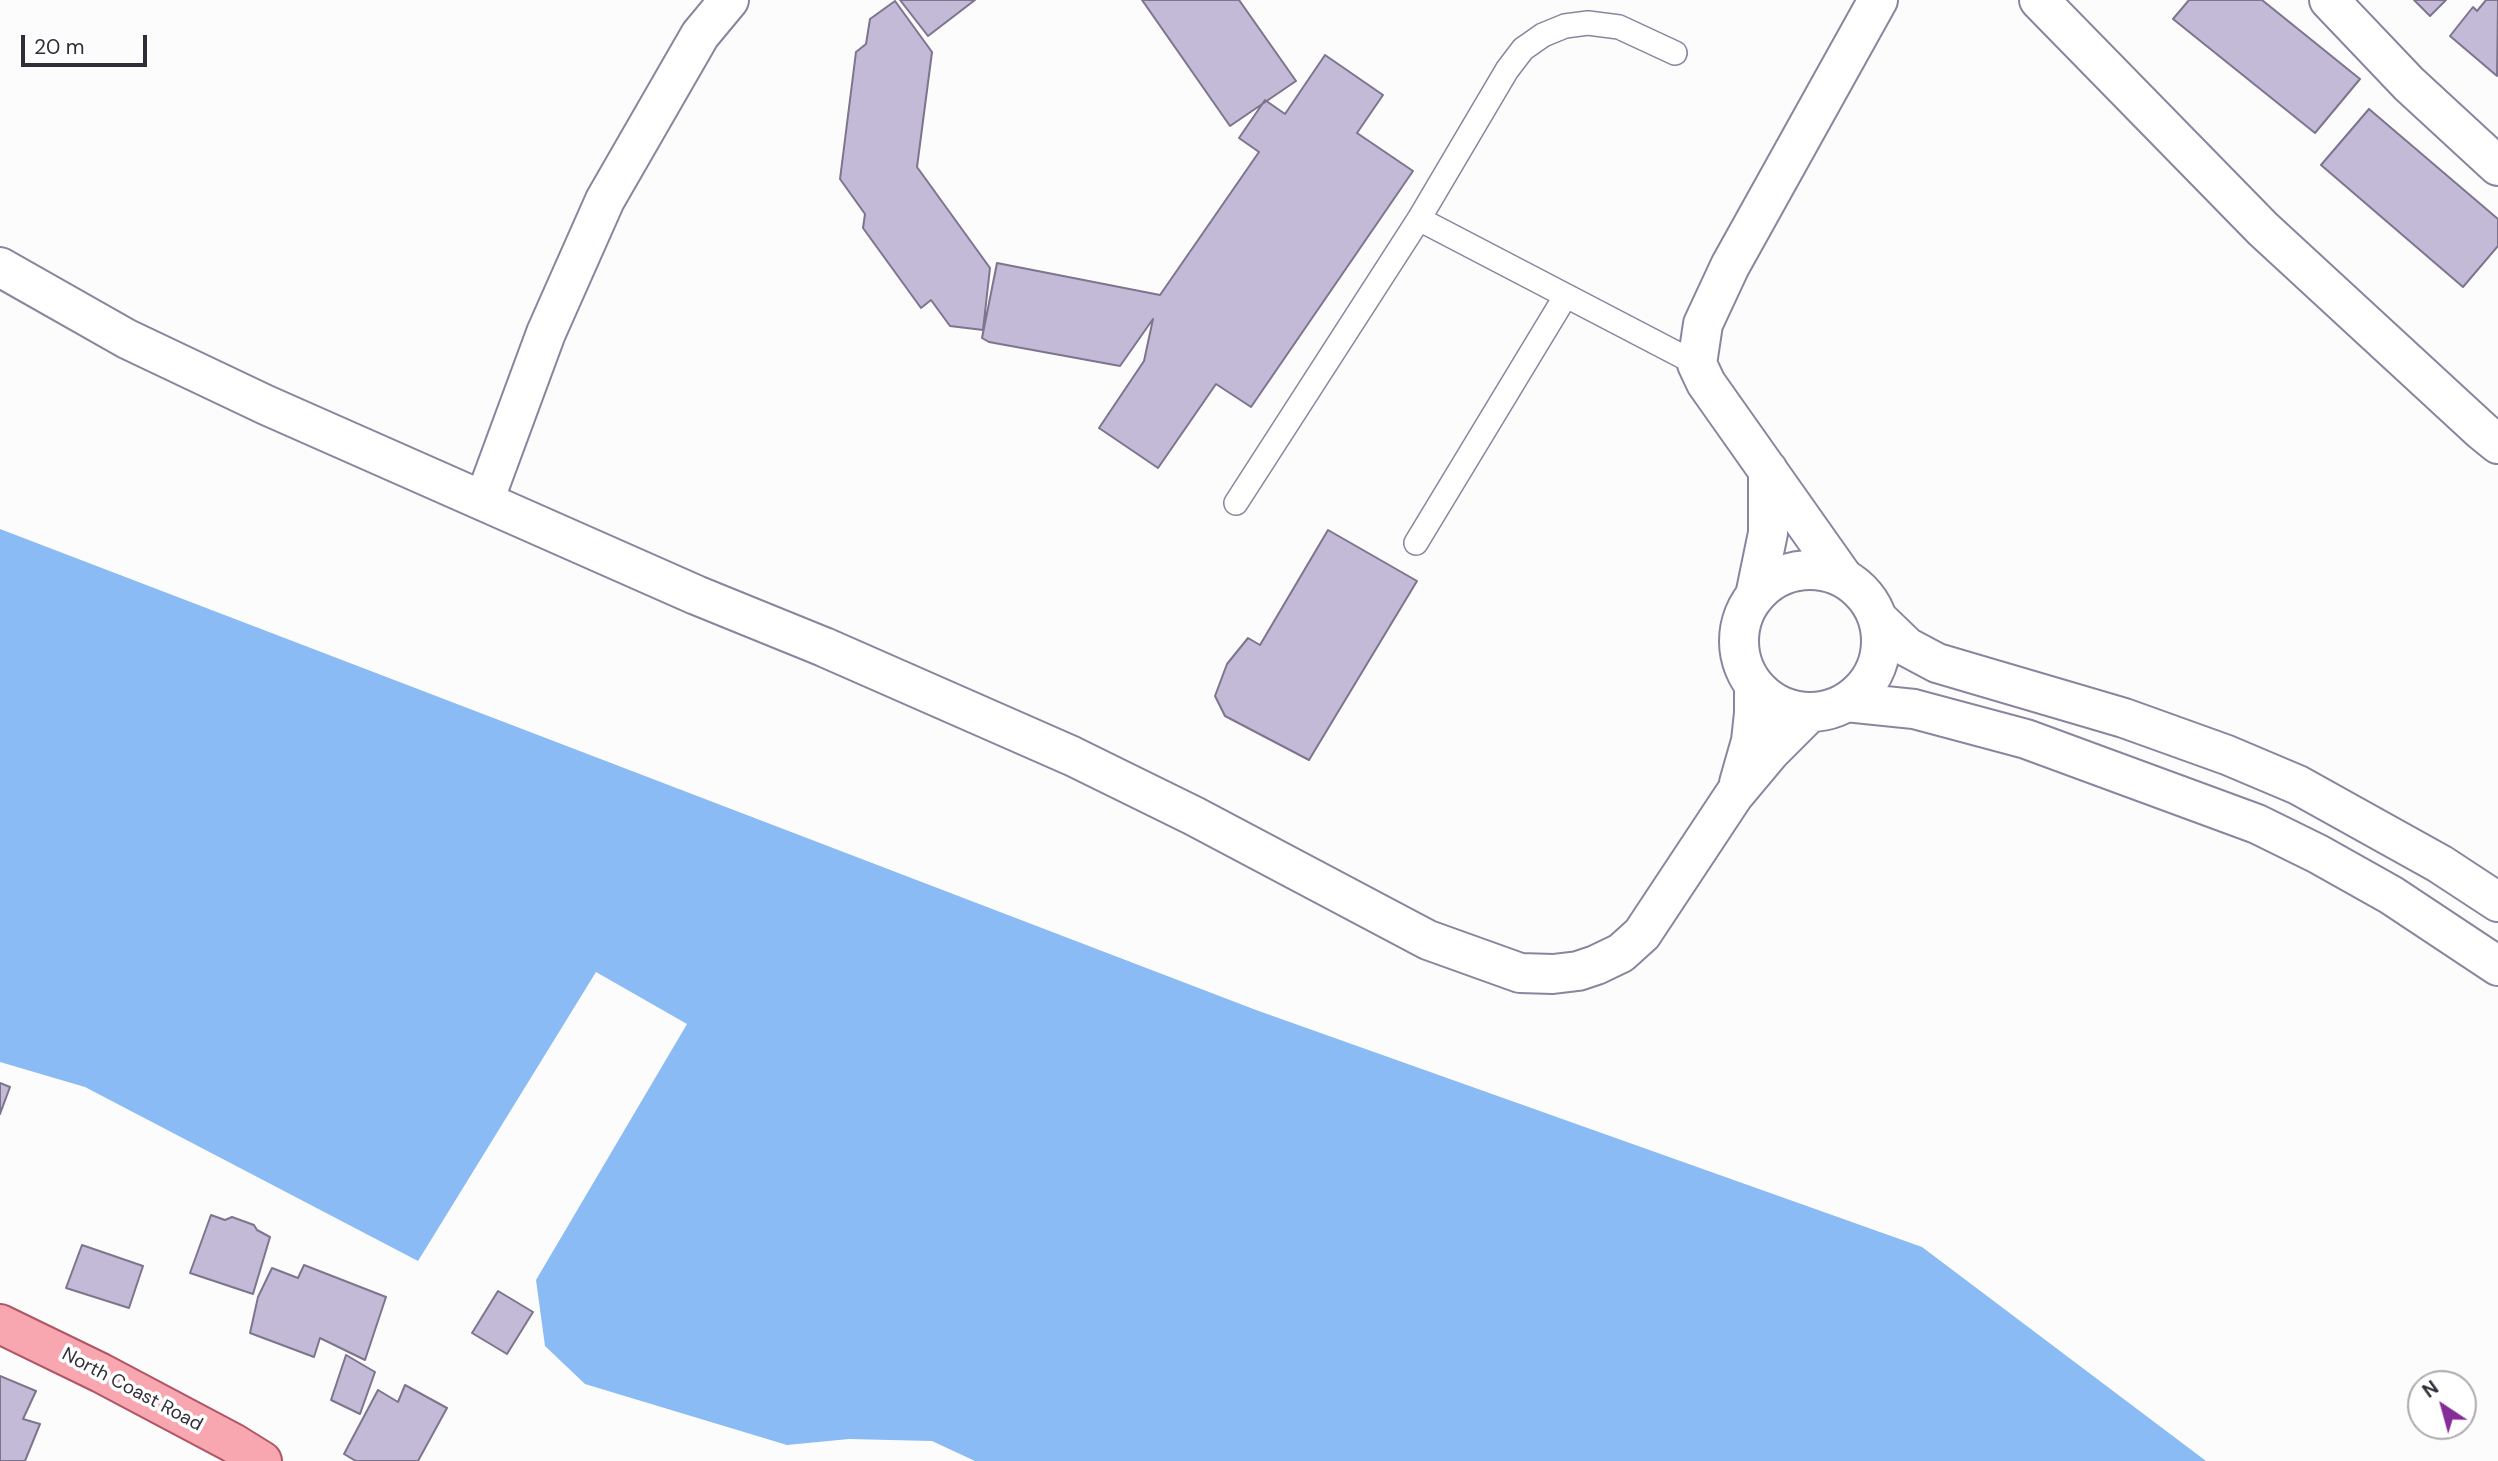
<!DOCTYPE html>
<html>
<head>
<meta charset="utf-8">
<style>
	body { margin:0 }
	#map { position:relative; width:2498px; height:1461px; overflow:hidden; background:#fcfcfc; font-family:"DM Sans",sans-serif }
	canvas { display:block }
	.north { position:absolute; left:2407px; top:1370px; width:70px; height:70px; box-sizing:border-box; background:#fff; border:2px solid #adabb0; border-radius:50%; rotate:324deg; font-size:19px; font-weight:700; line-height:28px; text-align:center; color:#322e39 }
	.north::after { content:''; display:block; margin:auto; width:24px; height:32px; background:#862c99; clip-path:polygon(50% 0,100% 100%,50% 72%,0 100%) }
	.scale { position:absolute; left:21px; top:35px; width:126px; height:32px; box-sizing:border-box; border:4px solid #322e39; border-top:0; padding-left:9px; font-size:21px; line-height:24px; white-space:nowrap; color:#322e39; -webkit-text-stroke:5px #fff; paint-order:stroke }
</style>
</head>
<body>
<div id="map">
<canvas width="2498" height="1461"></canvas>
<div class="north">N</div>
<div class="scale">20 m</div>
</div>
<script>
const context = document.querySelector('canvas').getContext('2d');
context.lineJoin = 'round';
function fillPath(path, color) { context.fillStyle = color; context.fill(path, 'evenodd'); }
const poly = rows => new Path2D(rows.map(r => 'M' + r).join(''));
function stroke(path, color, width, dash) { context.strokeStyle = color; context.lineWidth = width; context.lineCap = dash ? 'butt' : 'round'; context.setLineDash(dash || []); context.stroke(path); }
function drawText(font, color, halo, rows, align = 'center') {
  context.font = font + ' "DM Sans",sans-serif'; context.lineWidth = 7; context.setLineDash([]); context.textBaseline = 'middle'; context.strokeStyle = halo; context.fillStyle = color; for (const [text, x, y, turn = 0] of rows) {
    context.save(); context.translate(x, y); context.rotate((+turn || 0) * Math.PI / 180); context.textAlign = isNaN(turn) ? turn : align; if (halo) context.strokeText(text, 0, 0); context.fillText(text, 0, 0); context.restore();
  }
}
fillPath(poly([
	[0,529,1256,1010,1922,1247,2206,1461,975,1461,932,1441,849,1439,787,1445,585,1384,545,1346,536,1280,687,1024,596,972,418,1261,85,1087,0,1062]
]), '#8abbf5');
const building = poly([
	[900,0,975,0,928,36,900,0],
	[1142,0,1239,0,1296,81,1230,126,1142,0],
	[2189,0,2262,0,2360,79,2315,133,2173,19,2189,0],
	[2414,0,2446,0,2430,16,2414,0],
	[2486,0,2498,0,2497,76,2450,36,2473,7,2477,11,2486,0],
	[895,1,932,52,917,167,990,268,983,330,950,326,931,300,921,308,863,228,865,214,840,179,856,52,866,44,870,19,895,1],
	[1325,55,1383,95,1357,133,1413,171,1251,407,1216,384,1158,468,1099,428,1144,361,1153,319,1120,366,989,342,982,338,997,263,1160,295,1259,152,1239,138,1265,100,1285,114,1325,55],
	[2369,109,2498,219,2498,246,2463,287,2321,165,2369,109],
	[1328,530,1417,581,1309,760,1225,716,1215,696,1227,664,1248,638,1260,645,1328,530],
	[0,1083,10,1087,0,1114,0,1083],
	[211,1215,225,1220,232,1217,254,1225,257,1230,270,1237,253,1294,190,1273,211,1215],
	[82,1245,143,1266,129,1308,66,1288,82,1245],
	[304,1265,386,1297,365,1360,320,1338,314,1357,250,1333,258,1297,272,1268,298,1278,304,1265],
	[498,1291,533,1312,507,1354,472,1333,498,1291],
	[346,1355,375,1372,360,1414,331,1400,346,1355],
	[0,1376,36,1391,23,1419,40,1424,25,1461,0,1461,0,1376],
	[405,1385,447,1408,418,1461,356,1461,344,1454,378,1390,398,1402,405,1385]
]);
fillPath(building, '#c3bad7');
stroke(building, '#7d748e', 2);
const lane = poly([
	[1419,219,1697,364],
	[1236,503,1419,219,1507,70,1523,49,1543,35,1565,26,1588,23,1619,27,1675,53],
	[1416,543,1565,297]
]);
const street = poly([
	[2039,0,2263,229,2482,431,2498,444],
	[2329,0,2409,84,2498,166],
	[484,501,546,333,605,200,700,35,729,0],
	[1843,577,1706,383,1697,364,1703,324,1730,266,1878,0],
	[1755,596,1768,533,1768,470]
]);
const secondary = poly([
	[0,267,127,339,266,405,696,595,824,647,1072,756,1194,816,1428,940,1520,973,1553,974,1578,971,1596,965,1621,953,1642,934,1734,795,1770,752,1809,713],
	'1739 641a71 71 0 1 1 142 0a71 71 0 1 1-142 0Z',
	[1879,620,1907,647,1937,663,2124,718,2227,755,2298,785,2440,864,2498,902],
	[1846,702,1914,709,2026,739,2257,824,2318,854,2391,895,2498,966],
	[1739,783,1751,741,1754,713,1754,685]
]);
const primary = poly([
	[0,1324,101,1373,233,1443,262,1461]
]);
stroke(lane, '#8c849e', 26);
stroke(street, '#8c849e', 42);
stroke(secondary, '#8c849e', 42);
stroke(primary, '#b05665', 42);
stroke(lane, '#fff', 23);
stroke(street, '#fff', 38);
stroke(secondary, '#fff', 38);
stroke(primary, '#f8a6b0', 38);
drawText('19px', '#322e39', '#fff', [
	["North Coast Road",132,1390,28]
]);
</script>
</body>
</html>
